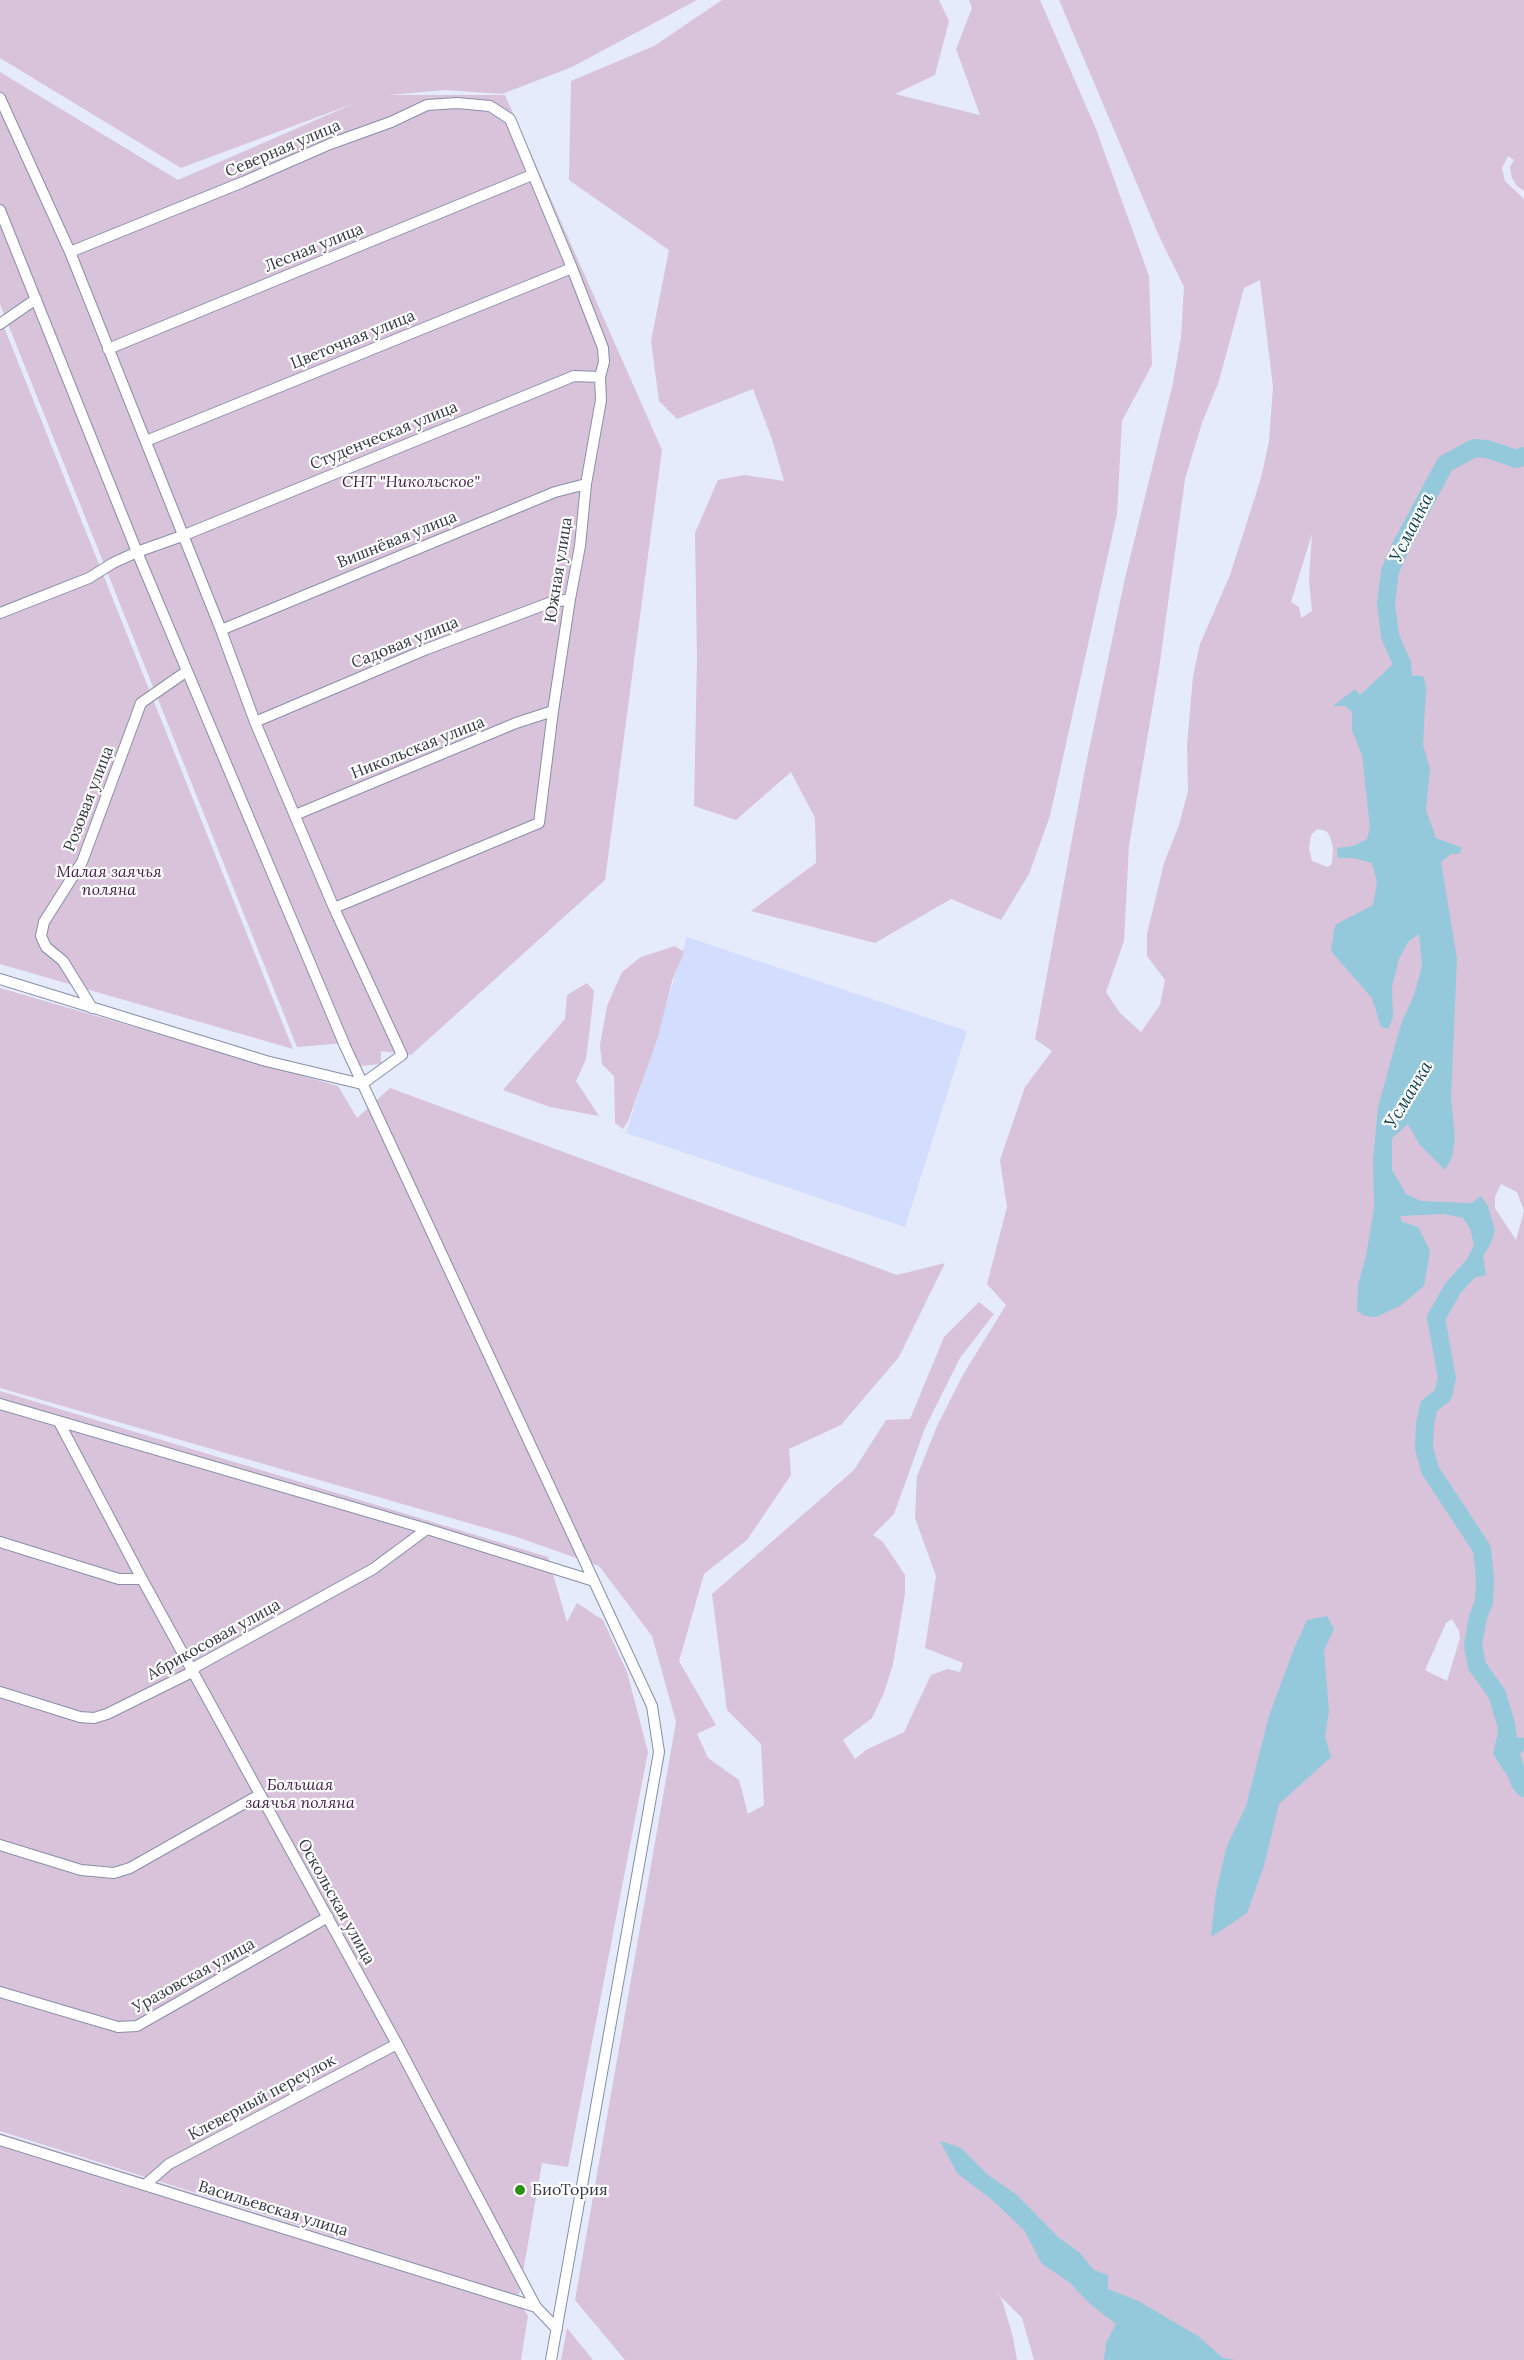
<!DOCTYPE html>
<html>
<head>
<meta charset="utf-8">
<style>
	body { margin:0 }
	canvas { display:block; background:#e5ebfb }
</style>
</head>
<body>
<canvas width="1524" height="2360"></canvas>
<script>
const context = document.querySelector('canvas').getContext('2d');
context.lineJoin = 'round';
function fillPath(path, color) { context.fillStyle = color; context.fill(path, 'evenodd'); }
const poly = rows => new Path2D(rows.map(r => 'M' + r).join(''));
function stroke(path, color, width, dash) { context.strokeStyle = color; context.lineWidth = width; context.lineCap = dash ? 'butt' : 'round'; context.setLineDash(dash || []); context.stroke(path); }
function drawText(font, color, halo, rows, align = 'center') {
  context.font = font + ' Lora,serif'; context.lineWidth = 4.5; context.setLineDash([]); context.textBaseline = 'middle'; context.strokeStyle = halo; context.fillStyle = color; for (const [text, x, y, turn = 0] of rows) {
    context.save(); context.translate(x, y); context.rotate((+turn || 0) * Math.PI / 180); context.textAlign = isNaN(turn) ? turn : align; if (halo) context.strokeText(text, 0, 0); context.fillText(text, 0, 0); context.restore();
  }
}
fillPath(poly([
	[687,937,967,1031,905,1227,626,1133]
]), '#d3deff');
fillPath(poly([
	[0,0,697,0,572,67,502,94,445,90,389,95,505,95,662,450,605,880,411,1055,381,1051,381,1064,360,1066,346,1043,297,1047,0,304,0,72,178,180,355,103,181,168,0,58],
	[722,0,939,0,949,21,935,75,895,94,980,115,956,49,972,8,969,0,1040,0,1096,129,1149,276,1152,365,1122,421,1117,514,1050,816,1029,874,1001,920,951,899,875,943,751,911,816,863,815,818,791,772,736,820,694,806,697,658,695,533,718,480,744,475,784,481,772,439,753,389,677,419,659,401,651,341,669,250,569,180,571,81,654,46],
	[1059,0,1524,0,1524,191,1517,186,1512,178,1510,167,1514,160,1508,156,1502,168,1505,181,1524,199,1524,2360,1034,2360,1022,2318,997,2293,1002,2300,1013,2337,1017,2360,625,2360,575,2300,676,1722,652,1636,599,1566,517,1537,0,1388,0,988,338,1086,357,1118,390,1088,897,1275,945,1263,899,1357,841,1425,789,1449,791,1475,747,1540,704,1574,679,1661,716,1725,697,1734,708,1758,739,1780,748,1814,764,1805,761,1744,727,1710,712,1594,854,1470,886,1420,910,1419,944,1337,979,1302,994,1314,960,1358,925,1428,894,1514,873,1535,883,1542,905,1575,905,1594,893,1664,884,1693,872,1718,843,1740,855,1759,866,1750,904,1732,931,1675,948,1669,960,1672,963,1663,925,1648,936,1576,915,1518,917,1476,937,1426,964,1373,1006,1305,987,1284,1007,1207,1000,1160,1025,1087,1052,1051,1035,1039,1085,769,1125,578,1173,383,1181,337,1184,287,1159,236],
	[1260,280,1273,387,1269,441,1261,478,1230,575,1200,644,1193,676,1187,745,1188,791,1179,825,1164,863,1147,934,1147,956,1165,980,1160,1005,1141,1032,1120,1013,1106,992,1124,941,1129,845,1159,669,1185,479,1202,423,1219,381,1244,288],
	[1312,534,1309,580,1312,611,1301,618,1299,607,1291,602],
	[1317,829,1326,831,1330,836,1333,848,1332,864,1328,867,1312,861,1309,849,1311,835],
	[1501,1184,1517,1192,1524,1211,1516,1240,1495,1208,1495,1197],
	[1452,1619,1459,1631,1460,1638,1447,1681,1425,1670,1446,1623],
	[0,317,293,1049,0,964],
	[675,946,684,952,672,981,657,1040,628,1121,623,1129,615,1123,614,1076,602,1064,600,1045,607,1006,622,972,641,957],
	[587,983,594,991,591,1019,586,1059,576,1081,599,1116,550,1107,503,1090,565,1019,567,995],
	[0,1391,548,1557,567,1622,577,1603,603,1620,627,1672,648,1752,568,2167,542,2163,519,2295,514,2294,528,2316,521,2360,0,2360,0,2133,417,2263,0,2131],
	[567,2328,593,2360,561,2360]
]), '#d8c3da');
fillPath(poly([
	[1393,664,1402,664,1410,677,1417,675,1424,677,1426,688,1423,745,1430,769,1426,810,1436,838,1462,848,1459,854,1451,854,1441,862,1457,959,1451,1098,1455,1138,1452,1157,1445,1170,1419,1144,1408,1124,1392,1138,1392,1170,1406,1194,1421,1201,1471,1203,1481,1196,1488,1206,1495,1231,1490,1245,1483,1256,1486,1275,1473,1278,1460,1286,1452,1281,1464,1265,1474,1245,1470,1228,1463,1218,1445,1214,1400,1216,1402,1222,1418,1227,1430,1251,1424,1286,1400,1306,1376,1317,1365,1316,1357,1311,1358,1285,1366,1256,1374,1208,1373,1159,1378,1107,1401,1024,1414,995,1422,966,1419,934,1408,942,1399,959,1392,987,1393,1017,1388,1029,1381,1027,1372,998,1331,951,1335,925,1373,905,1377,882,1372,863,1353,858,1338,858,1337,848,1353,846,1367,839,1370,828,1362,755,1352,730,1352,712,1345,706,1333,706,1355,689,1360,695],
	[1327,1616,1334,1629,1324,1651,1329,1711,1325,1737,1331,1757,1279,1804,1264,1866,1247,1913,1211,1937,1216,1892,1227,1846,1246,1806,1269,1716,1293,1651,1307,1620],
	[1500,1724,1510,1725,1517,1737,1524,1738,1524,1750,1518,1756,1524,1776,1524,1798,1517,1791,1493,1754],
	[940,2141,961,2148,988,2175,1017,2195,1059,2238,1079,2252,1094,2270,1108,2275,1108,2289,1138,2301,1198,2336,1223,2358,1237,2360,1104,2360,1106,2343,1116,2324,1090,2304,1069,2282,1042,2264,1024,2230,992,2200,957,2173]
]), '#93c9da');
stroke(poly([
	[1404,687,1402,664,1390,636,1386,603,1390,571,1401,546,1445,464,1474,448,1487,449,1517,459,1524,456],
	[1472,1267,1453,1288,1436,1318,1447,1378,1443,1395,1429,1406,1425,1424,1424,1448,1430,1470,1482,1549,1485,1578,1484,1602,1478,1617,1473,1645,1477,1666,1497,1694,1506,1724,1510,1753,1520,1783,1524,1788]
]), '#93c9da', 18);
const minor = poly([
	[0,98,70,252,221,630,255,722,334,908,402,1055,362,1084,266,1061,0,979],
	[0,210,137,552,345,1046,652,1706,659,1752,551,2360],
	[70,252,243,182,330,144,391,122,427,105,457,103,490,106,510,119,572,268,603,348,604,362,600,377,601,400,586,484,580,546,570,599,553,711,539,823,334,908],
	[0,324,36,299],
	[108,349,532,175],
	[146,441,572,268],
	[0,613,89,578,113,563,137,552,182,536,574,376,600,377],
	[221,630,555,492,586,484],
	[255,722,427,649,549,603,570,599],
	[295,815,516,723,553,711],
	[92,1008,63,961,46,947,41,936,44,922,82,862,141,703,187,671],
	[0,1404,427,1529,594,1581],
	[59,1422,142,1579,397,2044,536,2307,557,2329],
	[0,1542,119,1579,142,1579],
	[0,1692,80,1717,94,1718,107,1714,192,1672,197,1666,373,1569,427,1529],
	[0,1845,81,1870,114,1873,130,1868,259,1795],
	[0,1992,118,2027,137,2026,328,1917],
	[0,2140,536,2307],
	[145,2185,169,2164,397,2044]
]);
stroke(minor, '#878fa8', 12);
stroke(minor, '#fff', 10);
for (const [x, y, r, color] of [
	[520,2190,6,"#2b9113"]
]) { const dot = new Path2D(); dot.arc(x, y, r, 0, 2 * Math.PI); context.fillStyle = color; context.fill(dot); stroke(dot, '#fff', 2); }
drawText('16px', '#363943', '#fff', [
	["Северная улица",283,149,-23],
	["Лесная улица",314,248,-22],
	["Цветочная улица",353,340,-22],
	["Студенческая улица",384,436,-22],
	["Вишнёвая улица",397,540,-22],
	["Южная улица",559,570,-81],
	["Садовая улица",405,643,-22],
	["Никольская улица",418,748,-22],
	["Розовая улица",89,799,-69],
	["Абрикосовая улица",214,1640,-29],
	["Оскольская улица",336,1902,61],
	["Уразовская улица",194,1976,-29],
	["Клеверный переулок",262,2098,-28],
	["Васильевская улица",273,2209,17]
]);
drawText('italic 16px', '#421a47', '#fff', [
	["СНТ \"Никольское\"",411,482],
	["Малая заячья",109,872],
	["поляна",109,890],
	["Большая",300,1785],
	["заячья поляна",300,1803]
]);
drawText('16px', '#363943', '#fff', [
	["БиоТория",532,2190]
], 'left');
drawText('italic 18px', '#10404d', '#fff', [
	["Усманка",1412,528,-63],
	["Усманка",1409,1095,-59]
]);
</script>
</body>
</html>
